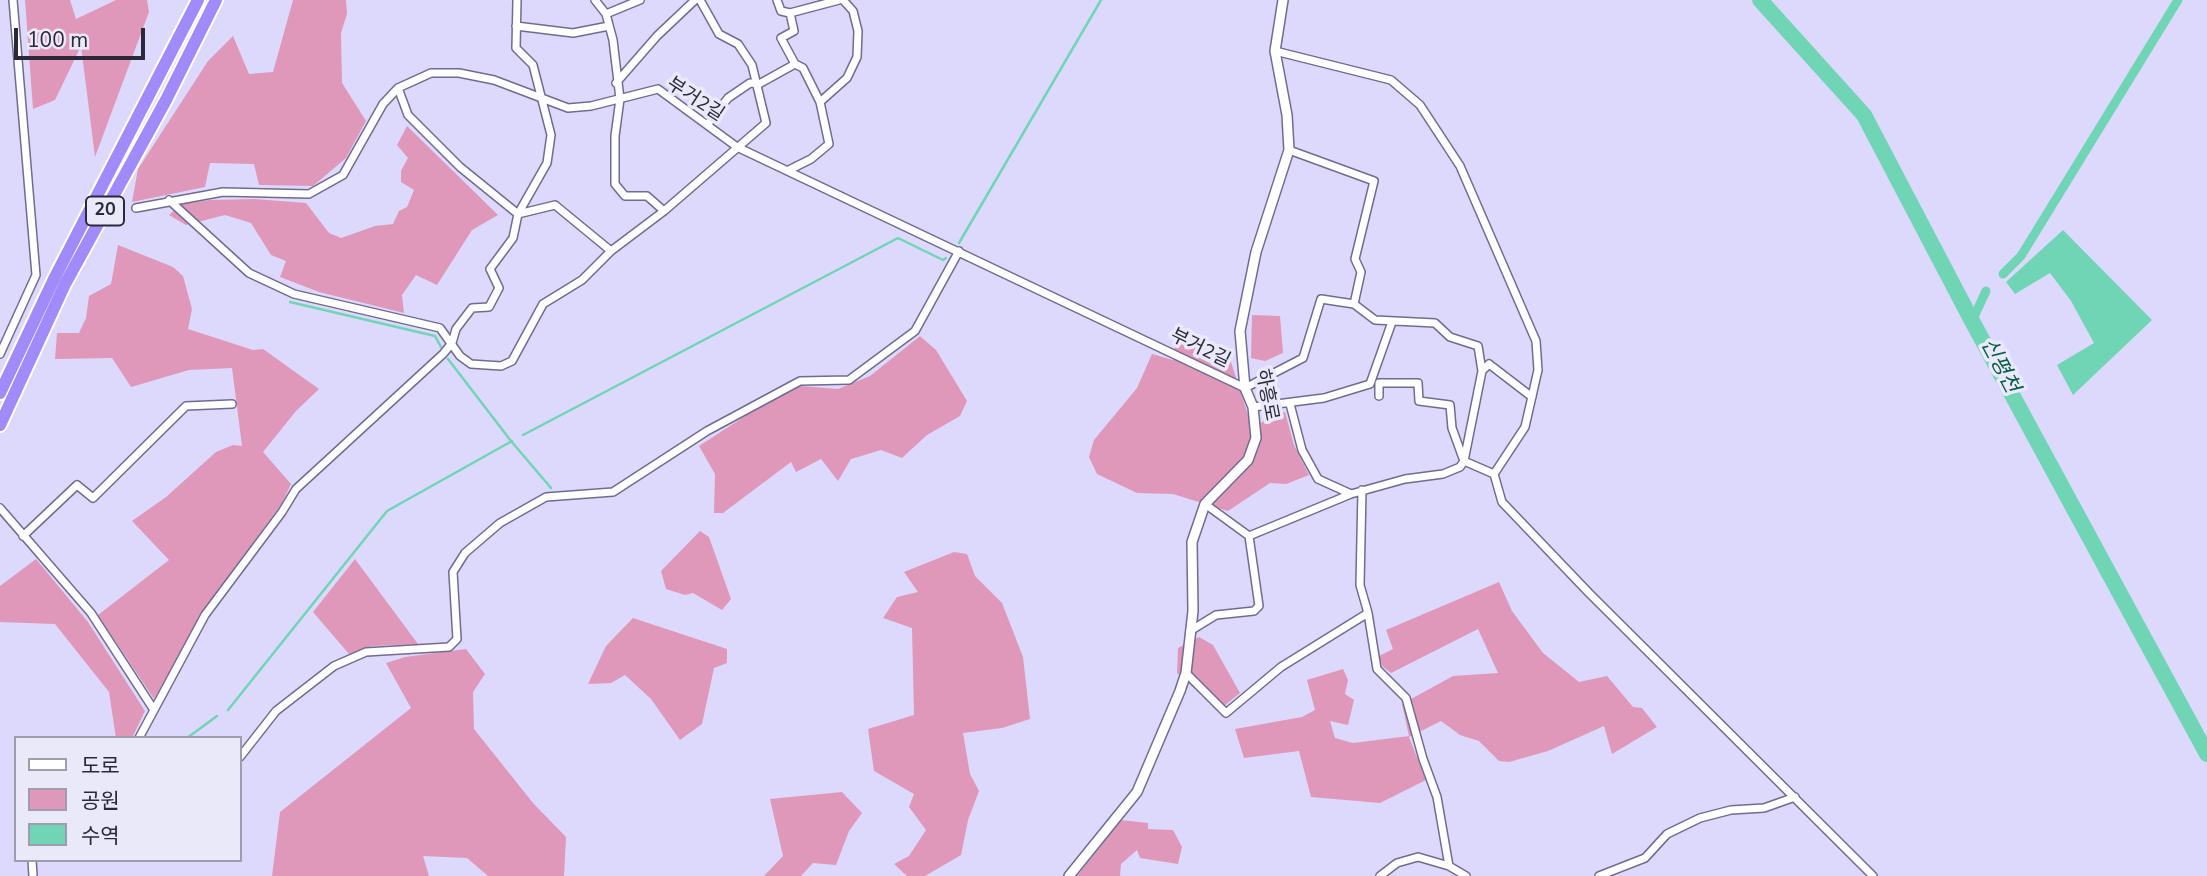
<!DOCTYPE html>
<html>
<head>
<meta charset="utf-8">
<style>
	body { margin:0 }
	#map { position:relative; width:2207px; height:876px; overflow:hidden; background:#ddd9fc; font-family:"Nunito Sans","Noto Sans KR",sans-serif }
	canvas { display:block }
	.legend { position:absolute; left:14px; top:736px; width:228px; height:126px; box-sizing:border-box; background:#eae9fa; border:2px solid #9e9cad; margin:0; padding:9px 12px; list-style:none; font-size:21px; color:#2b2939 }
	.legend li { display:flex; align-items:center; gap:14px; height:35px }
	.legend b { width:35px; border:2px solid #9e9cad }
	.scale { position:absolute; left:14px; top:28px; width:131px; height:32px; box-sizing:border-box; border:4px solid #2b2939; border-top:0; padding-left:9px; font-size:21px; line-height:24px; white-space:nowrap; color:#2b2939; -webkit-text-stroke:5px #eae9fa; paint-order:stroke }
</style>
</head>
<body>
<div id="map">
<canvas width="2207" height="876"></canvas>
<ul class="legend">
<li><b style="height:9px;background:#fff"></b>도로</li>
<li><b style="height:19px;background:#df98b9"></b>공원</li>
<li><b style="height:19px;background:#70d5b5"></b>수역</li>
</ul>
<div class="scale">100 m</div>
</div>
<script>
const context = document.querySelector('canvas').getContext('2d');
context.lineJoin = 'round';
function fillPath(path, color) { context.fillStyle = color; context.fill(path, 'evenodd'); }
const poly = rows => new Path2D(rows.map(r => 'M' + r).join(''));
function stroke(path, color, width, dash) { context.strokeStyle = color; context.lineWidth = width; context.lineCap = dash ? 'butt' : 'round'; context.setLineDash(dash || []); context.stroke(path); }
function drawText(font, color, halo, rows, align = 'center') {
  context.font = font + ' "Nunito Sans","Noto Sans KR",sans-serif'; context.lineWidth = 7; context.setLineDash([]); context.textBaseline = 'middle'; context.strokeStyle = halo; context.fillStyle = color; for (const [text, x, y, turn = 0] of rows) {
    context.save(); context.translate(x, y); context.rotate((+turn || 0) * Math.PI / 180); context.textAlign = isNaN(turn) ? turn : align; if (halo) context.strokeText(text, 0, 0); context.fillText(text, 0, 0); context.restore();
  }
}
fillPath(poly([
	[25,0,70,0,76,19,116,0,147,0,149,12,95,157,81,46,55,100,33,109],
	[293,0,346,0,347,14,341,33,342,83,366,121,346,158,313,186,259,185,254,164,210,163,205,187,132,202,138,169,208,61,233,36,249,74,273,72],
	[407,126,498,215,472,230,437,285,416,275,402,295,404,313,319,292,280,277,286,261,271,255,251,223,225,215,186,225,169,215,181,204,210,200,255,199,306,203,329,233,341,238,375,226,393,224,399,211,407,207,414,190,401,182,401,171,408,158,397,145],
	[118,245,173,267,183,276,192,309,188,329,253,350,263,349,319,389,296,411,263,452,291,484,282,503,217,592,154,699,98,615,169,560,132,521,166,497,216,452,233,445,242,446,232,368,189,370,131,387,112,358,55,359,57,333,79,333,86,318,89,296,111,284],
	[1252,315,1280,316,1283,353,1265,361,1251,358],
	[920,336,936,350,967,401,960,416,927,435,902,458,881,450,851,459,838,481,821,459,796,472,791,462,723,513,714,513,715,474,699,446,753,411,800,386,838,389,870,376],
	[1176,338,1231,362,1249,418,1262,423,1267,414,1285,412,1294,445,1309,475,1286,484,1270,483,1228,511,1173,494,1137,493,1097,474,1089,457,1094,440,1137,388,1152,354,1173,360],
	[700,531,709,537,731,599,722,610,693,593,685,595,666,589,661,571],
	[954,552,967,554,975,576,1002,603,1023,657,1030,719,1002,728,963,733,970,774,979,791,968,820,961,855,925,876,907,876,894,864,909,856,926,830,909,807,914,794,874,771,868,729,914,715,912,628,883,618,897,597,918,592,904,572],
	[36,559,88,622,145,711,132,738,116,738,109,692,55,624,0,622,0,586],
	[355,559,418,644,372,646,349,654,313,612],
	[1499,582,1512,611,1543,653,1579,682,1607,676,1633,707,1642,708,1657,727,1612,754,1604,726,1548,751,1509,762,1499,761,1479,741,1460,735,1441,721,1409,737,1426,780,1380,803,1311,797,1299,751,1244,758,1235,729,1302,717,1315,710,1307,680,1343,669,1348,680,1345,694,1354,700,1348,725,1330,721,1335,738,1353,743,1409,736,1402,704,1453,676,1498,673,1478,629,1391,673,1382,666,1379,656,1393,649,1386,630],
	[633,618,727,649,727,663,714,668,702,724,680,740,651,699,625,675,611,683,588,684,606,646],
	[1199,637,1213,645,1240,693,1219,710,1177,673,1178,648],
	[466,649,485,674,473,692,474,729,533,803,566,837,564,876,488,876,467,858,423,856,429,876,272,876,280,812,411,708,386,663,405,657],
	[842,792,862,813,849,831,836,865,813,863,801,876,764,876,783,856,770,799],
	[1121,820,1148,823,1148,829,1173,830,1182,847,1178,864,1140,858,1137,850,1121,864,1120,876,1077,876]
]), '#df98b9');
fillPath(poly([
	[2063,230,2152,320,2073,395,2057,365,2094,343,2071,301,2050,273,2015,294,2006,282]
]), '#70d5b5');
stroke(poly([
	[959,243,1101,0],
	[290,302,435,336,441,347],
	[448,359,511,441,551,488],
	[523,435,898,238,943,260,946,258],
	[228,710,387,511,512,441],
	[187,738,217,716]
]), '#70d5b5', 2.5);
stroke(poly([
	[2003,274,2021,256,2178,0],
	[1972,321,1986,291]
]), '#70d5b5', 9);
stroke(poly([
	[1760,0,1864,115,1972,321,2207,754]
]), '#70d5b5', 16);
const minor = poly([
	[595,0,606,14,613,40,620,99,615,136,615,184,625,196,647,196,664,211],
	[777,0,781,11,790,13,839,0],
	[790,13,794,31,781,38,795,64,803,68,820,102],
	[606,14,640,0],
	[516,26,573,33,609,26],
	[1275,51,1391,80,1420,105,1460,166,1536,341,1538,370,1525,427,1494,474,1502,502,1589,593,1873,876],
	[616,83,657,36,695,0],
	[398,88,408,115,460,167,518,214,547,163,551,135,533,65,516,48,517,0],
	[707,125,728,98,750,83,759,84,795,64],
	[1289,150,1374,181,1355,259,1361,272,1354,304,1375,320,1435,323,1450,337,1478,346,1482,371,1489,364,1532,397],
	[789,170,811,159,829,144,820,102,847,78,857,57,858,31,853,11,843,0],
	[169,200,249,273,294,294,440,328,460,356,471,364,501,366,512,361,543,304,582,280,611,251,664,211,766,123,752,65,738,44,719,34,700,0],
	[136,208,223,192,309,194,343,175,383,104,398,88,431,73,459,73,494,80,568,108,591,106,658,89,737,147,1245,388,1303,358,1321,299,1354,304],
	[0,354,36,275,13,0],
	[1379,396,1379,383,1418,383,1419,401,1450,405,1452,428,1464,461,1494,474],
	[1290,404,1302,450,1318,479,1351,494,1405,479,1443,474,1460,467,1464,461,1482,371],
	[1253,407,1324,398,1370,384,1392,322],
	[1205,504,1249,536,1351,494],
	[0,508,91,613,154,710],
	[23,536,77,485,93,498,186,406,232,404],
	[1368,613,1377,669,1406,698,1423,759,1437,797,1449,866],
	[1190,631,1216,615,1254,611,1259,606,1249,536],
	[1186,673,1226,713,1281,667,1368,613,1360,585,1362,490],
	[139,738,205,615,282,512,296,489,443,354,452,343,456,329,472,308,489,307,499,288,490,269,513,238,518,214,555,205,611,251],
	[240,757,276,711,334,666,366,652,449,647,457,639,453,572,465,553,500,523,546,497,613,492,707,431,800,381,849,380,915,331,959,251],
	[32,860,33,876],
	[1380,876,1397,863,1418,857,1449,866,1466,876],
	[1599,876,1645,858,1667,834,1700,818,1731,810,1764,808,1795,797]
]);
const tertiary = poly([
	[1069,876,1137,792,1180,691,1186,673,1193,611,1192,542,1205,504,1248,460,1256,438,1253,407,1245,388,1240,331,1256,252,1289,150,1287,115,1275,51,1283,0]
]);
const motorway = poly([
	[0,393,54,279,198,0],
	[0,425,65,284,166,100,216,0]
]);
stroke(minor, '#706b91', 10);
stroke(tertiary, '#706b91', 12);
stroke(motorway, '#fff', 16);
stroke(minor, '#fff', 7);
stroke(tertiary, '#fff', 9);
stroke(motorway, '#a18bfb', 12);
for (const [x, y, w] of [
	[105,211,38]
]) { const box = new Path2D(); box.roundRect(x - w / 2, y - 14.5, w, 29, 5); context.fillStyle = '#eae9fa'; context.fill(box); stroke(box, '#2b2939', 2); }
drawText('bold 18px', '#2b2939', null, [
	["20",105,211]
]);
drawText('19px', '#2b2939', '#eae9fa', [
	["부거2길",695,100,33],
	["부거2길",1200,349,26],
	["하흥로",1266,395,79]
]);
drawText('italic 21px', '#075d48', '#eae9fa', [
	["신평천",1999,366,62]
]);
</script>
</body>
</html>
